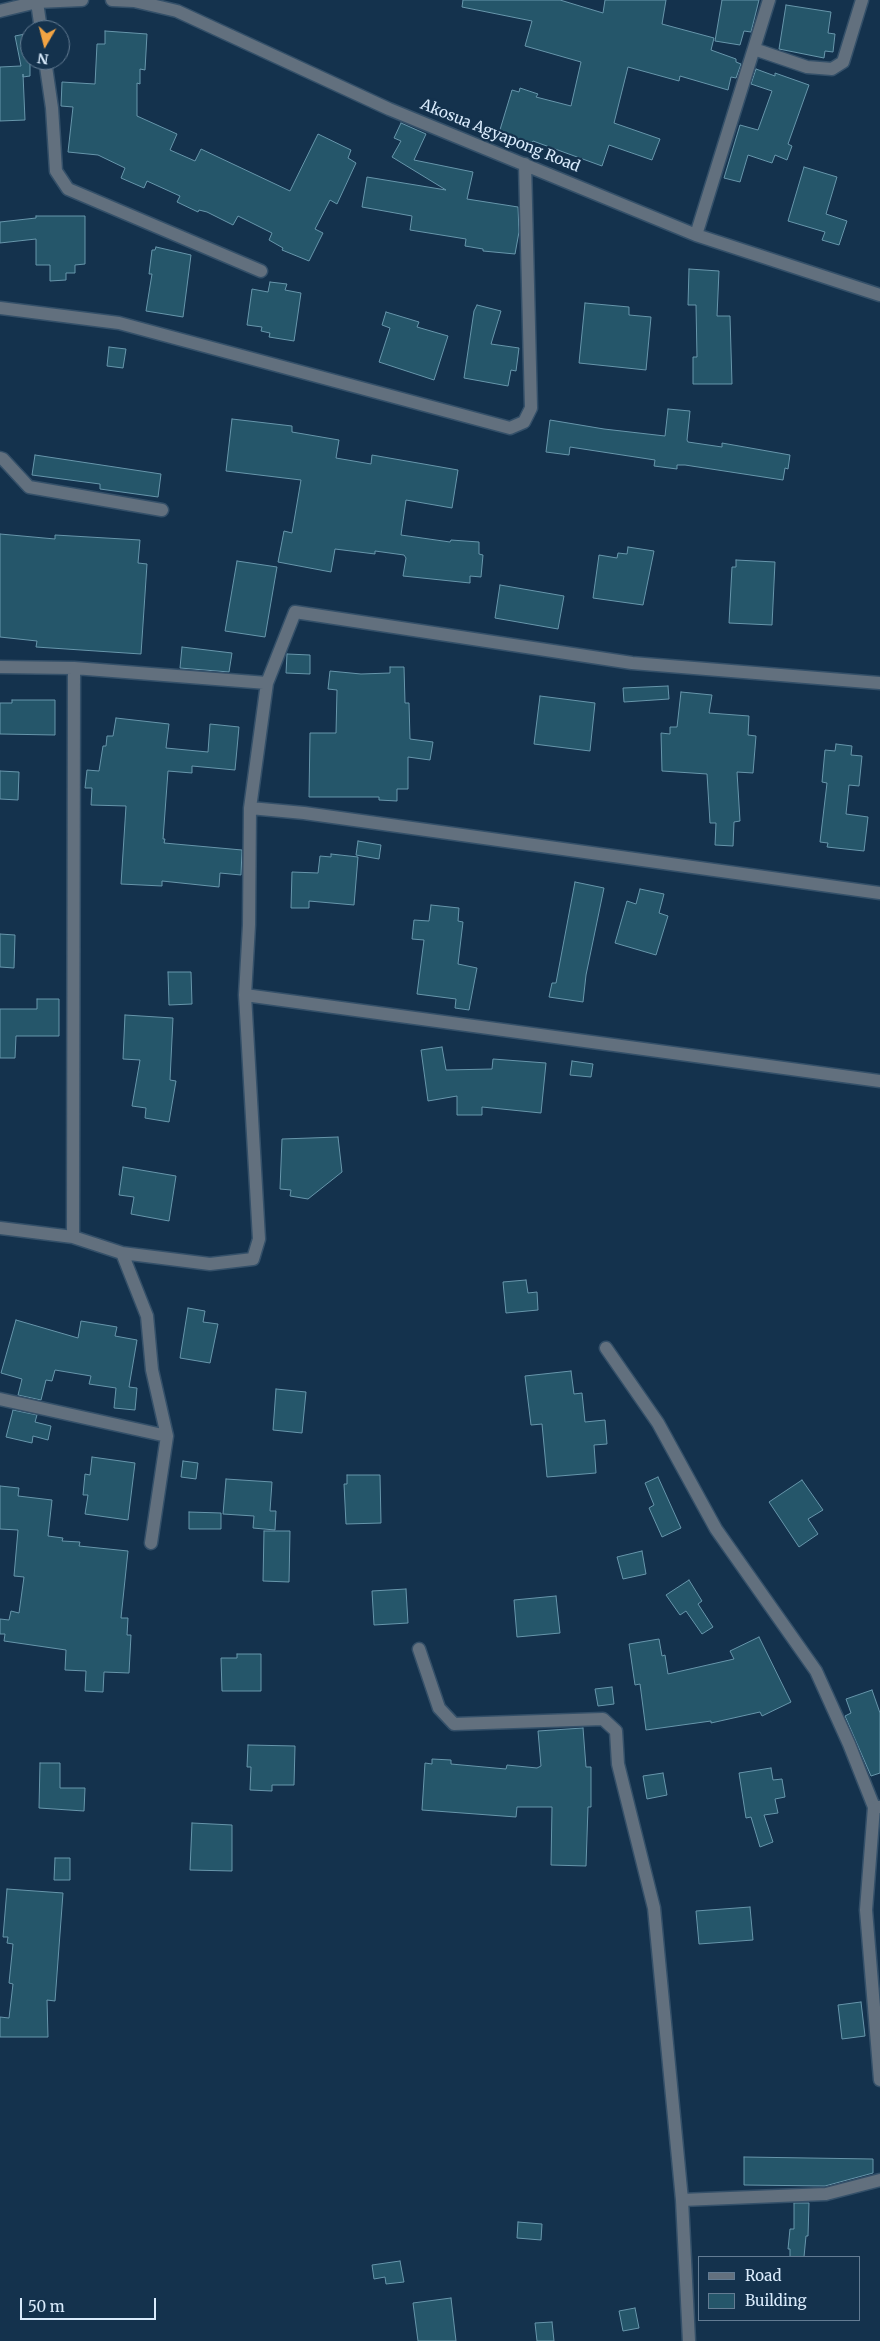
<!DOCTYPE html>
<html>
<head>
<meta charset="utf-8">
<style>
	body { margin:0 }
	#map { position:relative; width:880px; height:2341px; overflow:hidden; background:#14324d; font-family:Merriweather,serif }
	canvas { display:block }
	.legend { position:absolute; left:698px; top:2256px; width:162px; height:65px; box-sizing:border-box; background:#14324d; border:1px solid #637c93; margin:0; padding:6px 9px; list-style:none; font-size:15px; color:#d9ebfc }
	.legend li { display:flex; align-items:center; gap:10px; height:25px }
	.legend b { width:25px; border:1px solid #637c93 }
	.north { position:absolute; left:20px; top:20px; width:50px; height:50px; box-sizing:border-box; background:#14324d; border:1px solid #637c93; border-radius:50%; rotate:188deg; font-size:14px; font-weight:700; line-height:20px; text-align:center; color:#d9ebfc }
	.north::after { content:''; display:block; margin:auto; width:18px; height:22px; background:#f3a443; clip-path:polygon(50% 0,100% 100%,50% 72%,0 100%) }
	.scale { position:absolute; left:20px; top:2298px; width:136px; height:22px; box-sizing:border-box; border:2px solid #d9ebfc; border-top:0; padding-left:6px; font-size:15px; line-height:18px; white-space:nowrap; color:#d9ebfc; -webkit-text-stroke:4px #14324d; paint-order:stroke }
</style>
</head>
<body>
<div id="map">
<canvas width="880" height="2341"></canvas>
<ul class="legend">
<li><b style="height:6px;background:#62707e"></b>Road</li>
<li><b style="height:14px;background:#25566a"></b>Building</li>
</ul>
<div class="north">N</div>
<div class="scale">50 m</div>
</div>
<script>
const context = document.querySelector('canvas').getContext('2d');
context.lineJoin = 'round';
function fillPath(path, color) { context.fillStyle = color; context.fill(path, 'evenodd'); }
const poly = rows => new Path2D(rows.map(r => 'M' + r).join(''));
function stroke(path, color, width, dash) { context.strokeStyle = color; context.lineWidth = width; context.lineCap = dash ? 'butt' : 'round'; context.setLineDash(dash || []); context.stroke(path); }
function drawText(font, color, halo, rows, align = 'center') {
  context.font = font + ' Merriweather,serif'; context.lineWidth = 4.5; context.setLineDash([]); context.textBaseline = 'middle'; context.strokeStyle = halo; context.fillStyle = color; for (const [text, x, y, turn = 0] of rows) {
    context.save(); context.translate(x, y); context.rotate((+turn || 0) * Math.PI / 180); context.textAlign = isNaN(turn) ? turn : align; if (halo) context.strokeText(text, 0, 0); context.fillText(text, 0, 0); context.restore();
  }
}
const building = poly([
	[463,0,560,0,603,13,605,0,666,0,662,24,714,38,711,50,736,59,736,62,741,64,736,78,731,77,728,90,680,76,679,81,628,67,614,123,660,139,652,160,609,145,602,166,533,141,532,143,499,133,512,90,519,92,520,88,538,94,536,97,571,106,581,62,525,46,532,21,462,7,463,0],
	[722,0,759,0,751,32,744,31,740,45,715,41,722,0],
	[786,5,831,12,828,33,835,34,833,52,825,51,824,58,779,49,786,5],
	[105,31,147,34,145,70,140,69,140,84,137,83,137,116,177,134,170,150,195,161,201,149,290,191,318,134,351,150,348,158,356,163,337,204,330,200,315,229,323,233,309,261,282,250,283,248,269,240,272,233,238,216,233,225,207,212,199,210,198,212,177,202,180,196,147,181,144,188,121,178,125,168,98,155,68,152,73,107,61,106,62,82,95,84,97,44,105,44,105,31],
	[30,33,30,76,23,77,23,74,25,120,0,121,0,67,21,66,15,36,30,33],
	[756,69,775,76,775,73,809,85,788,144,792,146,787,160,775,155,772,163,748,155,740,182,724,178,740,125,758,130,772,91,751,84,756,69],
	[401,123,426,134,414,160,473,172,467,199,518,207,519,232,515,254,483,251,483,249,465,246,466,239,410,230,412,216,362,207,367,177,446,190,392,157,401,141,394,138,401,123],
	[804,167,837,177,826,214,847,221,839,245,822,240,825,232,788,221,804,167],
	[36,216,85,216,85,264,75,265,75,273,66,273,66,280,50,281,50,265,36,265,36,239,0,243,0,222,36,218,36,216],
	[156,247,191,255,183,317,146,311,152,274,149,274,152,250,155,250,156,247],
	[689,269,719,271,717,316,730,316,732,384,693,384,693,357,697,357,696,305,688,305,689,269],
	[270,282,287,284,285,290,301,293,294,341,269,337,270,333,261,331,262,327,247,325,252,289,268,292,270,282],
	[585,303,629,307,629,315,651,317,646,370,579,363,585,303],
	[477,305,501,311,491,344,519,348,516,371,511,370,508,386,464,378,474,311,477,305],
	[386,312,419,322,417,327,448,336,434,380,379,362,390,328,382,325,386,312],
	[109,347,126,349,123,368,107,366,109,347],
	[668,409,690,411,687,440,688,442,722,447,722,443,790,455,788,469,785,468,783,480,685,465,677,465,677,469,654,466,655,460,570,447,569,455,546,452,550,420,604,429,665,436,668,409],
	[232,419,292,426,292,432,339,440,336,458,371,464,372,455,458,470,452,508,406,500,401,535,450,542,451,540,479,542,479,554,483,555,481,577,470,576,470,583,403,576,406,558,404,555,375,551,375,554,335,549,331,572,278,562,284,531,292,533,301,480,226,471,232,419],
	[35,455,161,474,158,497,100,489,100,484,32,475,35,455],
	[0,534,55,539,55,535,140,540,138,563,147,564,141,654,36,647,37,641,0,637,0,534],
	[628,547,654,551,643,605,593,598,599,555,617,558,618,553,627,554,628,547],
	[736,560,775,562,772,625,729,623,732,567,736,567,736,560],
	[237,561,277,567,265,637,225,631,237,561],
	[500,585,564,596,558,629,495,618,500,585],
	[182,647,232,653,229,672,180,668,182,647],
	[287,654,310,655,310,674,286,673,287,654],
	[390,667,404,667,405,703,409,703,410,739,433,742,430,760,408,757,408,789,397,789,397,801,379,800,379,797,309,797,310,733,336,733,337,690,328,689,330,671,361,674,390,673,390,667],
	[668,686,669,699,624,702,623,688,668,686],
	[681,692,712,695,709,713,749,716,748,735,756,736,753,773,737,772,740,821,734,822,733,846,715,845,716,823,710,823,707,774,662,771,661,733,670,734,670,727,677,727,681,692],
	[540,696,595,703,590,751,534,744,540,696],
	[12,700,55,700,55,735,0,734,0,703,12,703,12,700],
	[116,718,169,724,166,748,208,752,210,724,239,727,235,770,192,766,192,773,168,771,163,839,165,839,164,843,242,850,241,875,220,873,219,887,162,881,162,886,121,884,126,806,91,805,92,788,85,788,87,770,99,771,103,746,106,746,107,736,113,736,116,718],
	[836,744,852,746,851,755,862,756,859,786,849,785,846,814,868,817,864,851,827,847,828,843,820,842,827,783,822,782,825,750,835,751,836,744],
	[0,771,19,772,18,800,0,799,0,771],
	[358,841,381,845,379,859,356,855,358,841],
	[331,854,358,857,354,905,309,901,309,908,291,908,292,872,318,873,320,856,331,857,331,854],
	[575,882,604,888,586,975,583,1002,549,997,552,983,556,983,575,882],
	[640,889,664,894,659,913,668,916,656,955,615,943,627,901,636,904,640,889],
	[431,905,459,908,458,921,463,922,458,964,477,968,469,1010,455,1008,456,999,417,994,424,940,412,939,414,920,429,921,431,905],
	[0,934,15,935,14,968,0,967,0,934],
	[168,972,191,972,192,1004,169,1005,168,972],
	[37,999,59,999,59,1036,16,1036,15,1058,0,1058,0,1009,37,1009,37,999],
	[125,1015,173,1018,170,1080,176,1081,169,1122,145,1118,146,1108,132,1106,140,1060,123,1059,125,1015],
	[442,1047,446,1070,492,1069,493,1059,546,1063,541,1113,482,1107,482,1115,457,1115,457,1096,428,1101,421,1050,442,1047],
	[572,1061,593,1064,591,1077,570,1075,572,1061],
	[338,1137,342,1172,308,1199,290,1196,291,1190,280,1189,282,1139,338,1137],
	[123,1167,176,1176,169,1221,131,1214,134,1197,119,1195,123,1167],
	[526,1280,528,1293,537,1292,538,1310,506,1313,503,1282,526,1280],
	[188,1308,205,1311,203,1322,218,1324,210,1363,180,1358,188,1308],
	[16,1320,78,1338,81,1321,117,1327,115,1336,137,1340,129,1387,137,1388,135,1410,114,1408,116,1388,89,1384,91,1376,55,1370,52,1381,46,1380,41,1400,18,1395,22,1379,1,1373,16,1320],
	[571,1371,574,1394,582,1393,585,1422,605,1420,607,1444,594,1445,596,1473,547,1477,542,1424,531,1425,525,1376,571,1371],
	[276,1389,306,1392,302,1433,273,1430,276,1389],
	[13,1410,37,1415,35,1422,51,1426,48,1440,33,1436,32,1443,6,1437,13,1410],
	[92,1457,135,1463,128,1520,85,1514,88,1495,83,1495,85,1474,90,1475,92,1457],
	[183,1461,198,1463,196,1479,181,1477,183,1461],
	[347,1475,380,1475,381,1523,346,1524,344,1484,347,1484,347,1475],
	[658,1477,681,1528,662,1537,649,1508,654,1505,645,1483,658,1477],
	[226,1479,272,1482,270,1511,276,1511,275,1530,253,1528,254,1516,223,1514,226,1479],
	[802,1480,823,1510,808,1519,818,1534,799,1547,769,1502,802,1480],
	[0,1486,19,1488,18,1496,52,1500,48,1536,63,1538,62,1541,80,1542,79,1546,128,1551,121,1618,128,1618,127,1635,131,1635,129,1673,104,1672,103,1692,85,1691,86,1671,65,1670,66,1650,4,1641,5,1634,0,1634,0,1619,9,1620,11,1611,19,1613,24,1577,14,1576,18,1530,0,1529,0,1486],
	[189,1512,221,1513,221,1529,189,1529,189,1512],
	[264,1531,290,1531,289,1582,263,1581,264,1531],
	[642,1551,646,1574,623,1579,617,1557,642,1551],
	[689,1580,702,1601,698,1604,713,1627,702,1634,686,1611,680,1615,666,1595,689,1580],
	[406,1589,408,1623,374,1625,372,1591,406,1589],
	[556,1596,560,1633,517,1637,514,1600,556,1596],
	[759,1637,791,1702,762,1716,760,1712,711,1723,711,1721,646,1730,640,1684,635,1685,629,1644,659,1639,662,1656,665,1655,668,1674,734,1659,730,1651,759,1637],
	[237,1654,261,1654,261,1691,222,1691,221,1658,237,1658,237,1654],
	[612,1687,614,1704,598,1706,595,1689,612,1687],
	[872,1690,880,1713,880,1773,871,1776,845,1716,851,1713,846,1699,872,1690],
	[583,1728,586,1767,591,1767,591,1807,588,1807,586,1866,551,1865,552,1807,517,1807,516,1817,422,1810,425,1763,432,1764,432,1759,451,1760,451,1764,506,1769,507,1765,537,1768,541,1766,538,1731,583,1728],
	[248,1745,295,1746,294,1785,272,1785,272,1791,250,1790,251,1767,247,1767,248,1745],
	[40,1763,60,1763,60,1788,85,1788,84,1811,39,1808,40,1763],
	[771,1768,773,1780,782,1779,785,1797,775,1799,778,1813,764,1815,773,1842,760,1847,751,1817,746,1818,739,1773,771,1768],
	[663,1773,667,1795,647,1799,643,1776,663,1773],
	[192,1823,232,1825,232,1871,190,1870,192,1823],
	[55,1858,70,1858,70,1880,54,1880,55,1858],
	[7,1889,63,1893,55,2001,47,2000,48,2037,0,2037,0,2017,9,2018,13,1984,9,1983,13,1944,7,1943,8,1937,3,1937,7,1889],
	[750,1907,753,1940,699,1944,696,1911,750,1907],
	[861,2002,865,2036,842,2039,838,2005,861,2002],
	[744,2157,873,2159,873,2173,825,2186,744,2185,744,2157],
	[794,2203,809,2203,808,2236,806,2236,804,2257,790,2257,790,2249,788,2249,790,2229,794,2229,794,2203],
	[518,2222,542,2224,541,2240,517,2238,518,2222],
	[400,2261,404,2282,386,2284,385,2277,374,2279,372,2265,400,2261],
	[451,2298,456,2341,418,2341,413,2303,451,2298],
	[635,2308,639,2328,623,2331,619,2311,635,2308],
	[552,2322,554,2341,537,2341,535,2323,552,2322]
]);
fillPath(building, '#25566a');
stroke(building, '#6796ab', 1);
const street = poly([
	[112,0,134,1,177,11,389,109,696,235,880,295],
	[37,2,41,30],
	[0,11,37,2,82,0],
	[754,49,807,67,832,69,843,62,862,0],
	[45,60,52,108,56,171,68,189,261,271],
	[696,235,769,0],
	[0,308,119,323,510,428,524,422,531,408,525,164],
	[0,458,3,459,29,487,162,510],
	[0,667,74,668,267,683],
	[880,683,632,663,295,612,267,683,250,808,304,813,880,893],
	[245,995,880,1081],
	[0,1228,73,1237,122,1253,210,1264,253,1259,259,1239,245,995,249,925,250,808],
	[73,1237,74,668],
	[122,1253,147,1316,152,1370,167,1436,151,1543],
	[606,1348,658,1423,716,1529,816,1671,849,1744,874,1807],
	[0,1399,167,1436],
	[419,1649,439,1708,454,1724,603,1719,616,1731,618,1764,654,1908,682,2200,689,2341],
	[880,1807,874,1807,866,1910,880,2080],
	[682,2200,826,2194,880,2180]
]);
stroke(street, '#345069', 15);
stroke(street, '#62707e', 12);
drawText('15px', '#d9ebfc', '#14324d', [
	["Akosua Agyapong Road",500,136,22]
]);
</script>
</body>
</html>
